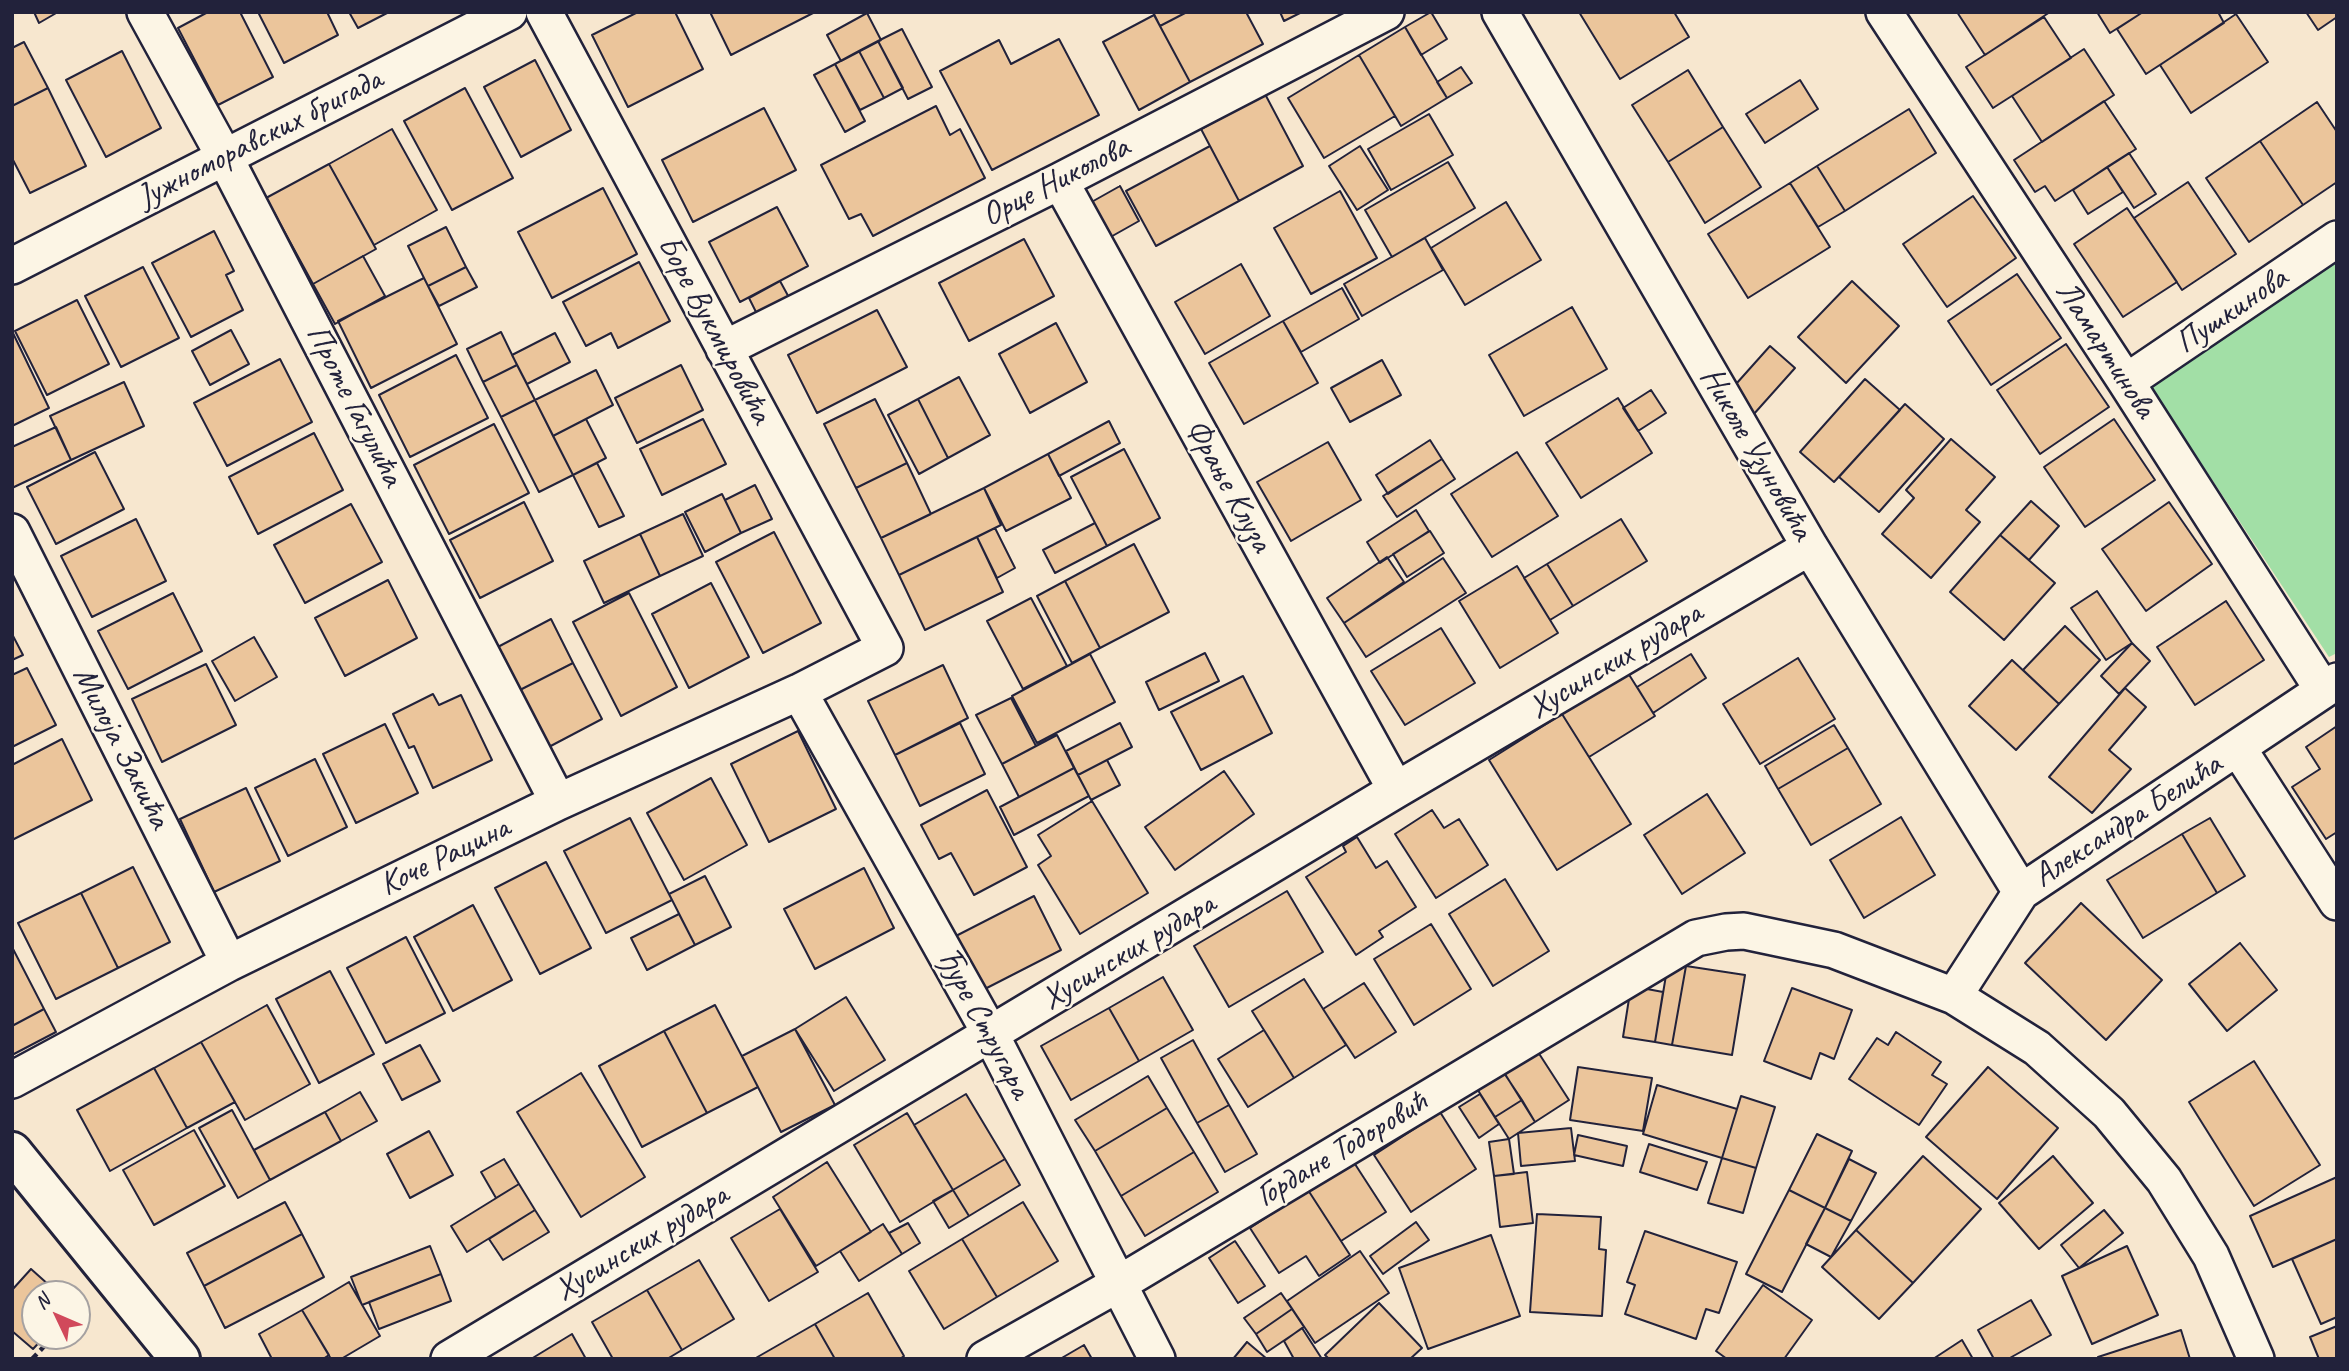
<!DOCTYPE html>
<html>
<head>
<meta charset="utf-8">
<style>
	body { margin:0 }
	#map { position:relative; width:2349px; height:1371px; overflow:hidden; background:#f7e7cf; font-family:Caveat,sans-serif }
	canvas { display:block }
	.frame { position:absolute; inset:0; border:14px solid #22223b; pointer-events:none }
	.north { position:absolute; left:21px; top:1280px; width:70px; height:70px; box-sizing:border-box; background:#fcf5e5; border:2px solid #a5a1a1; border-radius:50%; rotate:314deg; font-size:19px; font-weight:700; line-height:28px; text-align:center; color:#22223b }
	.north::after { content:''; display:block; margin:auto; width:24px; height:32px; background:#d1495b; clip-path:polygon(50% 0,100% 100%,50% 72%,0 100%) }
</style>
</head>
<body>
<div id="map">
<canvas width="2349" height="1371"></canvas>
<div class="frame"></div>
<div class="north">N</div>
</div>
<script>
const context = document.querySelector('canvas').getContext('2d');
context.lineJoin = 'round';
function fillPath(path, color) { context.fillStyle = color; context.fill(path, 'evenodd'); }
const poly = rows => new Path2D(rows.map(r => 'M' + r).join(''));
function stroke(path, color, width, dash) { context.strokeStyle = color; context.lineWidth = width; context.lineCap = dash ? 'butt' : 'round'; context.setLineDash(dash || []); context.stroke(path); }
function drawText(font, color, halo, rows, align = 'center') {
  context.font = font + ' Caveat,sans-serif'; context.lineWidth = 5; context.setLineDash([]); context.textBaseline = 'middle'; context.strokeStyle = halo; context.fillStyle = color; for (const [text, x, y, turn = 0] of rows) {
    context.save(); context.translate(x, y); context.rotate((+turn || 0) * Math.PI / 180); context.textAlign = isNaN(turn) ? turn : align; if (halo) context.strokeText(text, 0, 0); context.fillText(text, 0, 0); context.restore();
  }
}
fillPath(poly([
	[2337,260,2337,653,2329,657,2149,384]
]), '#a2dfa6');
const building = poly([
	[34,12,58,12,39,23,34,12],
	[208,12,240,12,273,77,218,105,178,28,208,12],
	[258,12,327,12,338,35,284,63,258,12],
	[349,12,389,12,358,28,349,12],
	[638,12,675,12,703,69,628,107,592,35,638,12],
	[710,12,815,12,731,55,710,12],
	[1153,12,1187,12,1160,26,1153,12],
	[1187,12,1246,12,1263,44,1190,82,1160,26,1187,12],
	[1280,12,1302,12,1284,21,1280,12],
	[1431,12,1447,39,1421,55,1405,27,1431,12],
	[1579,12,1674,12,1689,37,1620,79,1579,12],
	[1957,12,2050,12,1985,55,1957,12],
	[2097,12,2143,12,2110,33,2097,12],
	[2143,12,2218,12,2224,23,2146,74,2117,29,2143,12],
	[2306,12,2337,12,2337,17,2318,30,2306,12],
	[867,13,881,40,841,61,827,35,867,13],
	[2236,14,2268,62,2191,113,2160,65,2236,14],
	[1154,15,1190,82,1139,110,1103,42,1154,15],
	[2044,17,2071,58,1993,108,1966,67,2044,17],
	[1405,27,1447,98,1401,126,1359,55,1405,27],
	[902,29,932,87,908,99,878,41,902,29],
	[1059,39,1099,115,992,170,940,71,999,40,1011,64,1059,39],
	[878,41,903,88,884,98,859,51,878,41],
	[24,42,48,88,12,106,12,48,24,42],
	[2084,49,2114,95,2042,142,2012,96,2084,49],
	[122,51,161,128,106,157,66,80,122,51],
	[859,51,884,98,860,110,835,64,859,51],
	[1359,55,1395,116,1324,158,1288,98,1359,55],
	[535,60,571,130,521,157,484,87,535,60],
	[835,64,865,121,845,132,814,75,835,64],
	[1461,67,1472,83,1447,98,1437,82,1461,67],
	[1688,70,1723,127,1668,162,1632,105,1688,70],
	[1800,80,1818,109,1765,143,1746,114,1800,80],
	[48,88,86,166,30,193,12,158,12,106,48,88],
	[465,88,513,178,452,210,404,121,465,88],
	[1265,94,1303,166,1239,201,1201,129,1265,94],
	[2104,101,2136,149,2055,201,2045,186,2035,192,2014,160,2104,101],
	[2317,102,2337,132,2337,182,2303,205,2260,141,2317,102],
	[936,106,950,135,960,129,985,178,873,236,861,214,849,219,821,165,936,106],
	[764,108,796,170,693,222,662,160,764,108],
	[1909,109,1936,153,1845,211,1817,166,1909,109],
	[1429,114,1453,155,1391,190,1368,149,1429,114],
	[1723,127,1761,187,1705,223,1668,162,1723,127],
	[392,129,437,210,374,245,329,164,392,129],
	[2260,141,2303,205,2249,242,2206,178,2260,141],
	[1210,146,1239,201,1156,246,1126,191,1210,146],
	[1360,146,1388,190,1357,210,1329,166,1360,146],
	[2129,153,2156,194,2134,208,2107,167,2129,153],
	[1448,162,1475,208,1392,257,1365,210,1448,162],
	[329,164,376,249,313,284,266,198,329,164],
	[1817,166,1845,211,1818,227,1790,183,1817,166],
	[2107,167,2123,192,2088,214,2073,190,2107,167],
	[2188,182,2236,254,2182,290,2134,218,2188,182],
	[1790,183,1830,247,1748,298,1708,234,1790,183],
	[1120,186,1139,221,1107,239,1088,204,1120,186],
	[603,188,637,254,552,298,518,232,603,188],
	[1340,191,1377,258,1311,294,1274,228,1340,191],
	[1973,196,2016,258,1947,307,1903,244,1973,196],
	[1506,202,1541,260,1465,305,1431,248,1506,202],
	[777,207,808,266,740,302,709,242,777,207],
	[2127,208,2177,282,2123,317,2074,244,2127,208],
	[446,227,466,267,428,286,408,246,446,227],
	[214,231,234,271,226,275,243,310,191,337,152,263,214,231],
	[1425,238,1443,270,1362,316,1344,284,1425,238],
	[1024,239,1054,296,969,341,939,283,1024,239],
	[363,256,385,296,335,324,313,284,363,256],
	[639,262,670,321,618,348,611,333,586,346,563,302,639,262],
	[1241,264,1270,316,1205,354,1175,302,1241,264],
	[143,267,179,338,121,367,85,296,143,267],
	[466,267,477,287,439,306,428,286,466,267],
	[2017,274,2061,338,1991,385,1948,321,2017,274],
	[424,278,457,344,371,388,338,321,424,278],
	[780,281,792,303,760,320,749,298,780,281],
	[1852,281,1899,326,1846,383,1798,337,1852,281],
	[1342,288,1359,319,1301,352,1283,321,1342,288],
	[77,300,109,364,47,395,15,331,77,300],
	[1572,307,1607,369,1524,416,1489,355,1572,307],
	[877,310,907,367,817,413,788,355,877,310],
	[1283,321,1318,383,1244,424,1209,363,1283,321],
	[1056,323,1087,382,1030,413,999,354,1056,323],
	[231,330,249,364,210,385,192,351,231,330],
	[12,331,49,408,12,426,12,331],
	[501,332,517,365,483,382,467,349,501,332],
	[555,333,570,362,527,384,512,355,555,333],
	[2066,344,2109,407,2040,454,1997,390,2066,344],
	[1770,346,1795,368,1753,415,1728,393,1770,346],
	[456,355,488,418,410,457,379,395,456,355],
	[280,359,312,422,227,466,194,403,280,359],
	[1382,360,1401,395,1350,422,1331,388,1382,360],
	[517,365,535,400,501,417,483,382,517,365],
	[681,365,703,410,637,443,615,398,681,365],
	[596,370,613,405,553,436,535,400,596,370],
	[959,377,990,435,948,458,918,399,959,377],
	[1865,379,1900,410,1834,482,1800,452,1865,379],
	[124,382,144,426,71,460,50,416,124,382],
	[1651,390,1666,413,1638,431,1623,408,1651,390],
	[1618,398,1652,453,1581,498,1546,443,1618,398],
	[875,399,907,463,856,488,824,424,875,399],
	[918,399,948,458,919,474,888,415,918,399],
	[535,400,573,475,539,492,501,417,535,400],
	[1905,404,1944,439,1879,512,1839,477,1905,404],
	[586,419,606,458,573,475,553,436,586,419],
	[703,419,726,464,662,495,640,449,703,419],
	[2114,419,2155,480,2085,527,2044,467,2114,419],
	[1109,421,1120,443,1059,476,1048,454,1109,421],
	[494,424,529,493,449,534,414,465,494,424],
	[56,427,71,460,12,488,12,447,56,427],
	[314,433,343,490,258,534,229,477,314,433],
	[1951,439,1995,477,1966,510,1980,522,1931,578,1882,534,1914,498,1906,490,1951,439],
	[1430,440,1442,459,1388,494,1376,475,1430,440],
	[1328,442,1361,500,1291,541,1257,482,1328,442],
	[1124,449,1160,518,1107,546,1071,477,1124,449],
	[95,452,124,509,56,544,27,487,95,452],
	[1517,452,1558,516,1492,557,1451,494,1517,452],
	[1048,454,1071,498,1006,531,984,488,1048,454],
	[1442,459,1455,479,1397,517,1383,496,1442,459],
	[597,463,624,516,599,527,573,475,597,463],
	[907,463,931,514,881,538,856,488,907,463],
	[755,485,772,519,741,533,725,500,755,485],
	[984,488,1001,525,899,575,881,538,984,488],
	[722,494,741,533,705,552,685,512,722,494],
	[2031,501,2059,526,2029,560,2000,535,2031,501],
	[524,502,553,561,480,598,450,540,524,502],
	[2169,502,2212,564,2146,611,2102,549,2169,502],
	[351,504,382,562,305,603,274,545,351,504],
	[1416,510,1429,531,1380,563,1367,542,1416,510],
	[683,514,703,556,660,576,640,534,683,514],
	[136,519,166,581,92,617,61,556,136,519],
	[1621,519,1647,561,1573,606,1547,564,1621,519],
	[1095,523,1107,546,1055,573,1043,550,1095,523],
	[995,528,1015,568,997,578,977,537,995,528],
	[1430,531,1444,553,1407,577,1393,554,1430,531],
	[774,532,821,623,763,653,716,562,774,532],
	[640,534,660,576,604,603,584,561,640,534],
	[2000,535,2055,583,2004,640,1950,592,2000,535],
	[977,537,1003,592,925,630,899,575,977,537],
	[1134,544,1169,612,1100,648,1065,581,1134,544],
	[1387,557,1404,582,1344,623,1327,598,1387,557],
	[1443,558,1466,593,1366,657,1344,623,1443,558],
	[1547,564,1573,606,1550,620,1524,578,1547,564],
	[1517,566,1558,633,1500,668,1459,601,1517,566],
	[388,580,417,638,345,676,315,618,388,580],
	[1065,581,1100,648,1072,663,1037,596,1065,581],
	[711,583,749,657,689,688,652,614,711,583],
	[2097,591,2132,643,2106,660,2071,608,2097,591],
	[173,593,202,651,128,689,98,631,173,593],
	[629,593,677,687,621,716,573,622,629,593],
	[1031,598,1067,666,1023,689,987,621,1031,598],
	[2226,601,2264,660,2195,705,2157,647,2226,601],
	[551,619,573,663,516,692,494,649,551,619],
	[2065,626,2100,660,2059,704,2023,670,2065,626],
	[1441,628,1475,683,1405,725,1371,671,1441,628],
	[12,634,23,655,12,660,12,634],
	[254,637,277,677,235,701,212,661,254,637],
	[2132,643,2150,661,2119,694,2101,676,2132,643],
	[1205,653,1219,681,1159,710,1146,682,1205,653],
	[1090,654,1115,702,1037,743,1012,696,1090,654],
	[1691,654,1706,678,1653,713,1637,687,1691,654],
	[1798,658,1835,719,1760,764,1723,704,1798,658],
	[2012,660,2059,704,2016,750,1969,706,2012,660],
	[573,663,602,719,545,749,516,692,573,663],
	[206,664,236,725,162,762,132,699,206,664],
	[943,665,968,718,895,755,868,701,943,665],
	[27,668,56,725,12,747,12,675,27,668],
	[1628,673,1655,716,1589,757,1562,714,1628,673],
	[1243,676,1272,733,1201,770,1171,712,1243,676],
	[2125,688,2146,707,2109,750,2131,769,2092,813,2049,777,2125,688],
	[433,694,439,705,461,695,492,760,433,788,414,746,409,748,393,714,433,694],
	[1011,698,1036,746,1002,764,976,715,1011,698],
	[1562,714,1631,824,1557,870,1489,760,1562,714],
	[960,723,985,774,920,806,895,755,960,723],
	[1120,723,1132,747,1078,775,1066,751,1120,723],
	[385,724,418,793,356,823,323,754,385,724],
	[1834,725,1848,748,1778,789,1765,766,1834,725],
	[2337,726,2337,832,2326,839,2292,787,2320,769,2306,747,2337,726],
	[798,731,836,809,769,842,731,764,798,731],
	[1057,735,1074,768,1019,797,1002,764,1057,735],
	[62,739,92,800,12,840,12,765,62,739],
	[1848,748,1881,804,1811,845,1778,789,1848,748],
	[315,759,347,827,288,856,255,788,315,759],
	[1107,760,1120,785,1091,800,1078,775,1107,760],
	[1074,768,1089,796,1014,835,1000,807,1074,768],
	[1224,771,1254,814,1175,870,1145,827,1224,771],
	[711,778,747,845,684,880,647,813,711,778],
	[246,788,280,861,214,892,180,819,246,788],
	[987,790,1027,867,974,895,951,853,939,859,921,825,987,790],
	[1707,794,1745,853,1682,894,1644,835,1707,794],
	[1092,801,1148,893,1080,934,1038,865,1051,856,1038,835,1092,801],
	[1432,810,1444,828,1459,819,1488,865,1436,898,1395,834,1432,810],
	[1901,817,1935,875,1864,918,1830,860,1901,817],
	[630,818,672,900,606,933,564,851,630,818],
	[2210,818,2245,876,2217,893,2182,834,2210,818],
	[2182,834,2217,893,2143,938,2107,880,2182,834],
	[1357,837,1376,868,1387,861,1416,907,1379,931,1383,937,1356,955,1306,877,1346,852,1343,846,1357,837],
	[546,862,591,948,540,974,495,888,546,862],
	[133,867,170,942,118,968,81,893,133,867],
	[864,868,894,928,815,969,784,909,864,868],
	[705,876,731,927,695,945,669,894,705,876],
	[1505,879,1549,951,1493,986,1449,914,1505,879],
	[1287,891,1323,952,1229,1007,1194,946,1287,891],
	[81,893,118,968,56,999,18,923,81,893],
	[1034,896,1061,950,977,993,950,939,1034,896],
	[2081,903,2162,980,2106,1040,2025,963,2081,903],
	[473,905,512,980,453,1011,414,937,473,905],
	[679,914,695,945,647,970,631,938,679,914],
	[1431,924,1471,989,1414,1025,1374,959,1431,924],
	[406,937,445,1013,386,1043,347,968,406,937],
	[2240,943,2277,990,2227,1031,2189,984,2240,943],
	[12,947,44,1009,12,1026,12,947],
	[1668,963,1686,966,1672,1045,1655,1042,1668,963],
	[1686,966,1745,975,1732,1055,1672,1045,1686,966],
	[330,971,374,1054,319,1083,276,999,330,971],
	[1163,977,1193,1030,1139,1061,1109,1008,1163,977],
	[1304,979,1346,1045,1294,1078,1252,1011,1304,979],
	[1364,983,1396,1032,1355,1058,1323,1009,1364,983],
	[1631,986,1663,992,1655,1042,1623,1037,1631,986],
	[1792,988,1852,1010,1834,1059,1820,1053,1811,1079,1764,1061,1792,988],
	[846,997,885,1060,834,1091,795,1029,846,997],
	[267,1005,310,1084,245,1120,201,1042,267,1005],
	[715,1005,758,1087,707,1113,664,1031,715,1005],
	[1109,1008,1139,1061,1071,1100,1041,1046,1109,1008],
	[44,1009,56,1032,12,1055,12,1026,44,1009],
	[795,1029,835,1105,781,1132,742,1056,795,1029],
	[1264,1030,1294,1078,1248,1107,1218,1059,1264,1030],
	[664,1031,707,1113,642,1147,599,1066,664,1031],
	[1896,1032,1941,1062,1932,1075,1947,1084,1919,1125,1849,1079,1877,1038,1888,1045,1896,1032],
	[1193,1040,1229,1105,1197,1123,1161,1058,1193,1040],
	[201,1042,235,1102,187,1128,154,1068,201,1042],
	[420,1045,440,1081,402,1100,383,1064,420,1045],
	[1538,1052,1569,1100,1535,1122,1505,1074,1538,1052],
	[2254,1061,2320,1165,2254,1206,2189,1102,2254,1061],
	[1500,1067,1522,1100,1495,1117,1474,1084,1500,1067],
	[1578,1067,1652,1078,1643,1131,1570,1120,1578,1067],
	[1988,1067,2058,1128,1997,1199,1926,1137,1988,1067],
	[154,1068,187,1128,110,1171,77,1110,154,1068],
	[581,1073,645,1177,581,1217,517,1112,581,1073],
	[1148,1076,1167,1108,1095,1151,1075,1120,1148,1076],
	[1657,1085,1737,1109,1722,1158,1643,1134,1657,1085],
	[360,1092,377,1121,341,1141,325,1112,360,1092],
	[966,1094,1005,1159,953,1190,914,1125,966,1094],
	[1480,1094,1499,1124,1479,1138,1459,1107,1480,1094],
	[1741,1096,1775,1107,1756,1168,1722,1158,1741,1096],
	[1522,1100,1535,1122,1509,1139,1495,1117,1522,1100],
	[1229,1105,1257,1154,1225,1172,1197,1123,1229,1105],
	[1167,1108,1194,1152,1121,1196,1095,1151,1167,1108],
	[232,1110,270,1180,238,1198,199,1128,232,1110],
	[325,1112,341,1141,270,1180,254,1150,325,1112],
	[1440,1112,1476,1169,1411,1212,1374,1155,1440,1112],
	[907,1113,953,1190,900,1222,854,1145,907,1113],
	[1571,1128,1575,1161,1521,1166,1518,1133,1571,1128],
	[194,1130,225,1186,154,1225,123,1170,194,1130],
	[429,1131,453,1175,410,1198,387,1154,429,1131],
	[1817,1134,1852,1151,1825,1208,1789,1190,1817,1134],
	[1578,1135,1627,1146,1623,1166,1574,1155,1578,1135],
	[1509,1139,1514,1174,1494,1176,1489,1142,1509,1139],
	[1649,1144,1707,1162,1697,1190,1640,1172,1649,1144],
	[1194,1152,1218,1192,1145,1236,1121,1196,1194,1152],
	[1923,1156,1981,1209,1913,1283,1856,1230,1923,1156],
	[2053,1156,2093,1203,2039,1249,1999,1203,2053,1156],
	[1722,1158,1756,1168,1743,1213,1708,1203,1722,1158],
	[504,1159,519,1184,496,1198,481,1172,504,1159],
	[1005,1159,1020,1185,969,1216,953,1190,1005,1159],
	[1849,1159,1876,1173,1851,1221,1825,1208,1849,1159],
	[1353,1161,1386,1212,1341,1241,1308,1190,1353,1161],
	[827,1162,871,1232,816,1266,773,1197,827,1162],
	[1527,1172,1533,1223,1500,1227,1494,1176,1527,1172],
	[2337,1177,2337,1239,2273,1267,2250,1216,2337,1177],
	[519,1184,535,1210,467,1252,451,1226,519,1184],
	[953,1190,969,1216,949,1228,933,1201,953,1190],
	[1308,1190,1350,1255,1319,1276,1306,1256,1279,1273,1250,1228,1308,1190],
	[1789,1190,1825,1208,1782,1292,1746,1274,1789,1190],
	[285,1202,302,1234,204,1286,187,1253,285,1202],
	[1023,1202,1058,1261,997,1297,962,1239,1023,1202],
	[1825,1208,1851,1221,1831,1257,1806,1244,1825,1208],
	[780,1209,818,1272,769,1301,731,1238,780,1209],
	[535,1210,549,1232,503,1260,489,1239,535,1210],
	[2104,1210,2123,1233,2079,1268,2061,1245,2104,1210],
	[1537,1214,1601,1217,1599,1249,1606,1250,1602,1316,1530,1312,1537,1214],
	[1416,1222,1429,1240,1383,1274,1370,1256,1416,1222],
	[908,1223,920,1243,902,1254,889,1233,908,1223],
	[883,1224,902,1254,859,1281,840,1251,883,1224],
	[1856,1230,1913,1283,1879,1319,1822,1267,1856,1230],
	[1645,1231,1737,1262,1719,1313,1706,1309,1696,1339,1625,1314,1635,1285,1627,1282,1645,1231],
	[302,1234,324,1277,225,1328,204,1286,302,1234],
	[1491,1235,1520,1316,1428,1349,1399,1268,1491,1235],
	[962,1239,997,1297,944,1329,909,1271,962,1239],
	[2337,1239,2337,1317,2321,1324,2292,1259,2337,1239],
	[1235,1241,1265,1286,1238,1303,1209,1258,1235,1241],
	[430,1246,441,1274,362,1305,351,1277,430,1246],
	[2127,1246,2158,1315,2092,1344,2062,1276,2127,1246],
	[1360,1251,1389,1293,1315,1343,1287,1301,1360,1251],
	[699,1260,734,1319,682,1350,647,1290,699,1260],
	[31,1269,59,1294,35,1294,35,1336,45,1336,33,1349,12,1331,12,1290,31,1269],
	[441,1274,451,1301,379,1329,369,1302,441,1274],
	[349,1282,380,1336,341,1359,331,1359,302,1310,349,1282],
	[1763,1285,1812,1320,1784,1359,1727,1359,1716,1351,1763,1285],
	[647,1290,682,1350,667,1359,613,1359,592,1322,647,1290],
	[868,1293,904,1356,900,1359,835,1359,815,1324,868,1293],
	[1281,1293,1292,1309,1256,1334,1244,1318,1281,1293],
	[2031,1300,2051,1335,2008,1359,1994,1359,1978,1330,2031,1300],
	[1379,1303,1422,1348,1410,1359,1329,1359,1325,1355,1379,1303],
	[1292,1309,1304,1327,1267,1352,1256,1334,1292,1309],
	[302,1310,329,1355,323,1359,272,1359,259,1334,302,1310],
	[815,1324,835,1359,754,1359,815,1324],
	[2337,1326,2337,1359,2319,1359,2310,1337,2337,1326],
	[1302,1328,1322,1359,1294,1359,1284,1341,1302,1328],
	[2181,1330,2190,1359,2098,1359,2098,1357,2181,1330],
	[572,1334,586,1359,531,1359,572,1334],
	[1962,1340,1973,1359,1933,1359,1962,1340],
	[1247,1342,1267,1359,1233,1359,1247,1342],
	[1084,1345,1092,1359,1060,1359,1084,1345]
]);
fillPath(building, '#ebc59b');
stroke(building, '#22223b', 2);
const minor = poly([
	[145,12,224,156,558,802],
	[1500,12,1810,547,2021,892],
	[1884,12,2126,382,2323,690],
	[1060,181,1396,790],
	[12,266,509,12],
	[724,349,1060,181,1386,12],
	[2126,382,2337,239],
	[12,532,229,963],
	[799,692,991,1035,1157,1359],
	[2238,748,2337,902],
	[1954,996,2021,892,2337,681],
	[12,1080,229,963,558,802,799,692,885,648,544,12],
	[449,1359,1396,790,1810,547],
	[985,1359,1120,1283,1696,938,1726,932,1744,931,1834,950,1954,996,2037,1048,2109,1113,2164,1180,2211,1256,2256,1359]
]);
const tertiary = poly([
	[12,1152,180,1359]
]);
stroke(minor, '#22223b', 40);
stroke(tertiary, '#22223b', 44);
stroke(poly([
	[32,1359,54,1336]
]), '#22223b', 4.5, [7, 5]);
stroke(minor, '#fcf5e5', 35);
stroke(tertiary, '#fcf5e5', 38);
drawText('33px', '#22223b', '#fcf5e5', [
	["Јужноморавских бригада",260,139,-27],
	["Орце Николова",1056,182,-27],
	["Пушкинова",2232,311,-34],
	["Боре Вукмировића",714,330,62],
	["Ламартинова",2105,350,57],
	["Проте Гагулића",354,406,63],
	["Николе Узуновића",1756,454,60],
	["Фрање Клуза",1228,486,61],
	["Хусинских рудара",1616,661,-31],
	["Милоја Закића",121,748,63],
	["Александра Белића",2128,821,-33],
	["Коче Рацина",445,857,-26],
	["Хусинских рудара",1129,952,-31],
	["Ђуре Стругара",983,1023,62],
	["Гордане Тодоровић",1342,1150,-31],
	["Хусинских рудара",642,1243,-31]
]);
</script>
</body>
</html>
